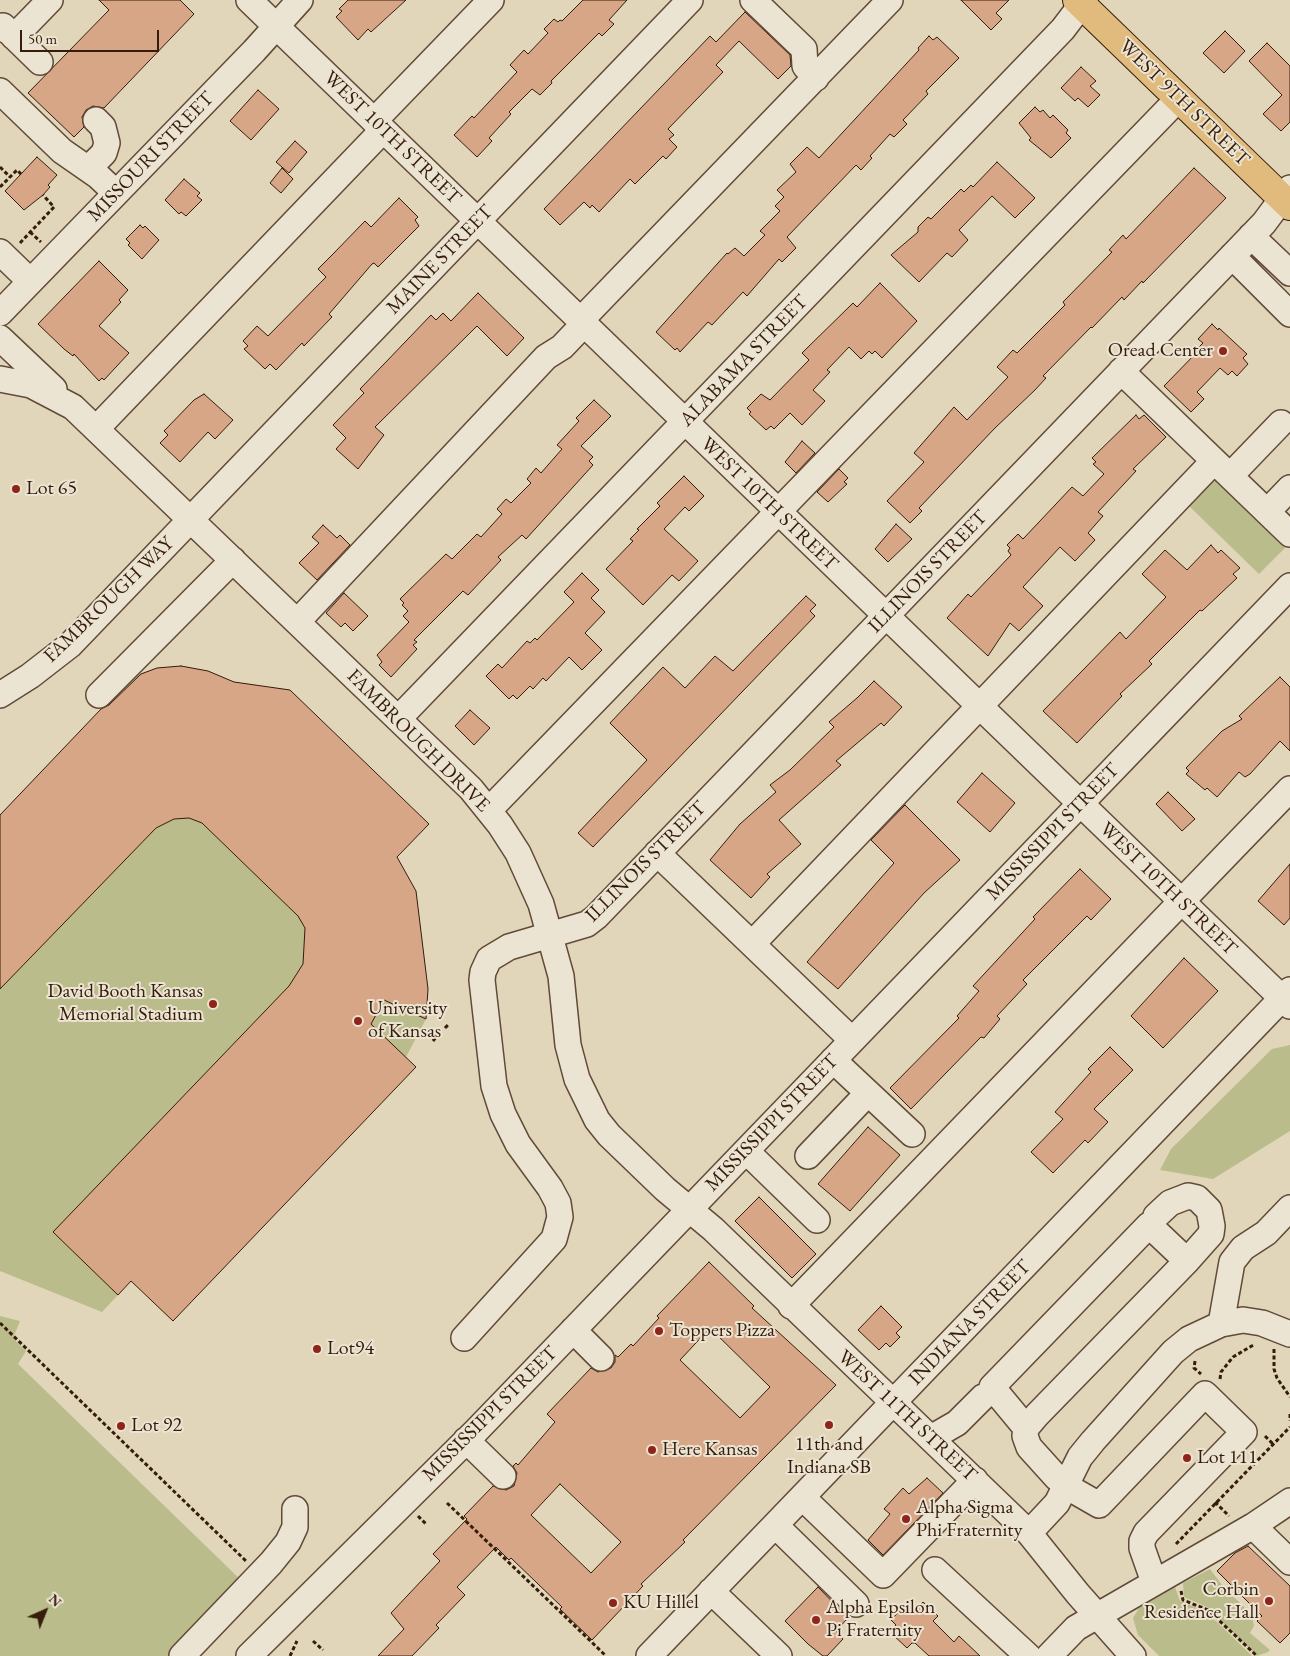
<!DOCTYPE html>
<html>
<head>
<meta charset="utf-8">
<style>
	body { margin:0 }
	#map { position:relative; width:1290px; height:1656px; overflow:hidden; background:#e1d6ba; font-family:"EB Garamond",serif }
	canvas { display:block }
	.north { position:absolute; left:20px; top:1586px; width:50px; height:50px; -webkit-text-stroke:4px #ece4d2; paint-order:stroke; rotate:44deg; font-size:14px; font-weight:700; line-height:20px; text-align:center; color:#361c0b }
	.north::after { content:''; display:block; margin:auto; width:18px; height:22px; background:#361c0b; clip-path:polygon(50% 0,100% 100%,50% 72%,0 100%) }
	.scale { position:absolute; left:20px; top:30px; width:139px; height:22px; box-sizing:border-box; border:2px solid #361c0b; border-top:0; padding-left:6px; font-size:15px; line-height:18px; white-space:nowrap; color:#361c0b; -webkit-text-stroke:4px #ece4d2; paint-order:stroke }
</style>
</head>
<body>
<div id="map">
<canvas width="1290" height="1656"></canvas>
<div class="north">N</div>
<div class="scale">50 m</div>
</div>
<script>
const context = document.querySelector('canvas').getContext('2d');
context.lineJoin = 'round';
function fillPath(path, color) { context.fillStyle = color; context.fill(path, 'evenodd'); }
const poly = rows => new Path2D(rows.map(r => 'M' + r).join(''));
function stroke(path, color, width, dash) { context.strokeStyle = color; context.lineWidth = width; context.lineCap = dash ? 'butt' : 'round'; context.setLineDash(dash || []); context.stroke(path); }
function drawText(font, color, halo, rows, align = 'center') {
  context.font = font + ' "EB Garamond",serif'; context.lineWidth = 4; context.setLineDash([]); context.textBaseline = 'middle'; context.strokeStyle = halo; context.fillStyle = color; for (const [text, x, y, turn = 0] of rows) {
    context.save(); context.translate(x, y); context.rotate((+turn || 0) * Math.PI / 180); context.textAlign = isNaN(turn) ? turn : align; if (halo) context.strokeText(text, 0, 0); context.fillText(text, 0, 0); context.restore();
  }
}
fillPath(poly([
	[1217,475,1289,544,1259,574,1188,505],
	[181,666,208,671,234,682,290,690,429,824,397,857,426,1019,406,1057,416,1067,173,1321,131,1281,102,1312,0,1271,0,815,133,676,157,668],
	[1290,1045,1290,1131,1213,1179,1160,1170,1171,1149,1272,1049],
	[0,1316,20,1321,13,1338,26,1351,18,1364,244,1583,173,1656,0,1656],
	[1210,1569,1222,1585,1252,1615,1254,1626,1250,1633,1270,1650,1268,1652,1257,1656,1207,1607,1184,1597,1183,1583],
	[1175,1587,1180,1601,1195,1607,1217,1622,1252,1656,1159,1656,1138,1635,1133,1618,1139,1608]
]), '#babc8b');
const building = poly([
	[99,0,180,0,194,14,104,108,93,106,86,110,82,117,84,127,74,137,28,93,109,10,99,0],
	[348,0,406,0,371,32,368,29,358,40,336,17,342,11,339,9,348,0],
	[583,0,627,0,609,20,614,24,602,36,599,33,551,81,552,83,540,95,532,89,509,112,511,114,489,138,492,141,477,157,454,135,472,116,474,118,517,72,510,65,524,50,528,54,548,33,544,29,554,19,558,22,560,20,562,21,583,0],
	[961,0,1009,0,996,13,1002,19,991,30,961,0],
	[745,12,790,55,791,66,778,79,739,41,716,65,723,72,668,129,674,135,669,139,677,147,666,159,663,156,635,184,630,179,599,212,592,205,590,208,584,202,560,225,544,209,710,36,716,42,745,12],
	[1225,31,1245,51,1224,73,1203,53,1225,31],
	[929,36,933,40,937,37,959,58,926,91,928,94,903,120,907,124,894,137,890,134,870,156,872,158,861,170,856,165,787,237,796,248,782,262,779,259,747,296,743,292,712,325,708,322,680,352,677,348,675,350,656,332,727,253,728,254,735,248,744,256,765,235,760,231,780,211,775,206,784,197,777,190,796,172,790,164,807,147,819,158,919,50,918,48,929,36],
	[1267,43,1290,66,1290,122,1281,131,1263,114,1282,95,1249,61,1267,43],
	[1081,67,1096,81,1090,86,1100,95,1088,107,1078,98,1075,101,1061,88,1081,67],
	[258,90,279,109,251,140,230,121,258,90],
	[1035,107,1040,112,1043,110,1050,118,1053,115,1068,130,1066,133,1071,138,1051,158,1029,140,1031,138,1019,123,1035,107],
	[295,141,307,152,289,173,276,162,295,141],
	[37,157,57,175,48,185,50,187,43,195,24,210,5,191,37,157],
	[997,162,1035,198,1015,218,992,196,959,230,968,240,952,257,947,253,919,282,891,255,918,232,918,227,928,217,931,219,961,189,964,192,971,185,973,187,997,162],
	[282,168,293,179,281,193,270,183,282,168],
	[1194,168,1226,198,1143,283,1142,281,1124,300,1122,297,1092,328,1091,327,1043,376,1046,378,1035,390,995,428,919,508,922,511,910,523,887,501,924,462,914,453,954,407,967,420,1008,377,997,367,1013,350,1017,353,1065,305,1063,302,1112,252,1109,250,1123,235,1126,239,1194,168],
	[184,179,200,193,197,196,202,200,186,216,181,212,179,214,165,200,184,179],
	[399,198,418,217,415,220,419,226,378,267,374,263,372,264,329,314,332,317,304,346,302,343,276,370,270,364,265,369,244,349,248,346,243,341,257,326,268,336,326,277,318,269,332,255,365,221,371,227,399,198],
	[140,225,143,228,145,226,159,240,142,259,128,245,130,243,126,239,140,225],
	[99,261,128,290,119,300,121,302,99,326,129,353,104,380,102,378,99,381,74,354,73,356,64,349,38,324,99,261],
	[880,283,917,321,882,358,875,351,872,354,869,351,861,359,849,347,827,370,830,372,813,390,825,401,802,425,790,413,774,429,771,426,766,430,749,414,751,412,747,408,761,394,770,400,809,360,802,353,853,303,857,307,880,283],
	[478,293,524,338,507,356,477,326,375,427,384,435,358,469,336,449,346,438,333,425,364,393,360,389,431,315,436,320,443,313,451,321,478,293],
	[1212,324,1218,330,1219,328,1247,354,1243,358,1248,364,1237,376,1232,371,1228,375,1220,368,1197,392,1204,399,1191,412,1164,386,1200,349,1199,347,1203,343,1198,339,1212,324],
	[204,394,233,420,215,439,208,432,180,462,160,443,168,435,164,431,194,400,204,394],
	[594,400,611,416,581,446,593,457,589,461,593,465,526,539,522,535,498,557,501,560,468,595,463,591,414,640,417,642,413,645,417,649,391,677,379,665,382,662,377,655,409,622,403,616,408,611,402,605,404,603,400,599,446,554,452,559,477,534,481,537,502,514,497,509,506,499,511,503,531,483,527,479,536,468,541,473,562,449,557,445,579,421,576,418,594,400],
	[1136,415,1139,419,1144,415,1166,437,1133,469,1136,471,1098,512,1103,516,1088,533,1095,540,1075,561,1060,547,1023,587,1043,606,1019,631,1010,623,988,656,947,618,968,594,971,597,1011,555,1008,551,1010,548,1007,545,1018,534,1023,539,1072,487,1083,496,1104,474,1093,464,1096,462,1092,458,1136,415],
	[802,441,815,453,796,473,785,462,802,441],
	[839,469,848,478,844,482,847,484,828,502,817,492,839,469],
	[684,476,704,496,689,511,685,507,664,529,698,561,679,581,672,575,643,605,606,569,633,541,630,539,639,530,637,529,660,506,657,503,684,476],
	[896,524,912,539,888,562,875,549,896,524],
	[323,525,337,538,340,535,350,545,317,580,299,563,319,543,312,537,323,525],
	[1211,545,1218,553,1221,550,1240,568,1233,574,1237,578,1202,611,1200,610,1149,661,1152,664,1120,694,1122,696,1077,743,1043,711,1120,632,1126,639,1166,597,1142,574,1165,550,1187,570,1211,545],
	[582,573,599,590,591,598,605,612,585,633,602,650,582,670,569,657,546,681,543,678,533,689,530,686,517,699,513,695,509,699,486,676,498,664,502,668,527,641,530,643,535,638,537,640,574,602,564,592,582,573],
	[344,593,368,616,353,631,345,623,341,627,326,613,344,593],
	[806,596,816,605,810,611,815,616,593,847,578,833,647,760,610,723,663,667,685,688,715,656,733,671,806,596],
	[181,666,208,671,234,682,290,690,429,824,397,857,416,891,428,989,426,1019,384,1000,371,1024,416,1067,173,1321,131,1281,118,1295,53,1232,289,986,303,964,305,928,298,916,202,823,189,818,174,819,156,828,0,989,0,815,101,709,109,705,141,674,157,668,181,666],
	[1280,677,1290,687,1290,751,1280,741,1250,774,1245,777,1239,772,1217,797,1207,788,1205,790,1186,774,1189,771,1186,768,1222,731,1242,719,1239,716,1280,677],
	[874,681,902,707,884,726,881,723,836,761,841,765,779,820,801,844,767,874,770,877,751,898,710,860,740,824,776,792,770,785,790,770,834,727,829,722,857,698,874,681],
	[470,710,490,728,474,745,455,726,470,710],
	[982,773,1015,803,990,832,957,802,982,773],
	[1168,792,1195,819,1182,831,1156,804,1168,792],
	[905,805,960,860,924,893,838,989,807,962,894,863,871,840,905,805],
	[1290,864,1290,918,1284,925,1258,901,1290,864],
	[1080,869,1111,899,1091,920,1087,916,1023,980,1027,984,997,1016,1000,1019,984,1038,981,1037,911,1109,890,1088,959,1018,957,1016,979,991,973,986,1035,919,1033,917,1080,869],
	[1184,958,1218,991,1163,1048,1131,1016,1184,958],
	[1110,1047,1133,1070,1094,1109,1108,1122,1088,1143,1085,1140,1053,1173,1031,1152,1063,1119,1055,1112,1091,1072,1088,1069,1110,1047],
	[868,1127,900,1155,850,1211,818,1184,868,1127],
	[759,1197,816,1254,792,1278,735,1221,759,1197],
	[709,1262,754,1306,752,1308,836,1385,683,1540,685,1542,641,1584,643,1586,592,1640,560,1609,562,1607,511,1558,509,1560,496,1547,457,1587,465,1595,436,1625,439,1628,412,1656,378,1656,404,1629,391,1613,440,1561,433,1554,467,1519,464,1516,493,1486,506,1490,514,1486,517,1473,513,1466,516,1463,518,1465,555,1422,547,1414,591,1368,598,1372,611,1368,615,1362,615,1355,618,1357,631,1344,633,1346,659,1318,657,1316,709,1262],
	[710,1328,770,1387,740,1418,680,1360,710,1328],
	[560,1484,621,1542,591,1573,531,1515,560,1484],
	[881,1306,902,1327,896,1333,900,1337,890,1347,886,1343,879,1350,858,1330,881,1306],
	[927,1478,943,1493,883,1555,868,1540,890,1514,884,1509,903,1488,909,1494,927,1478],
	[1248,1546,1290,1586,1290,1633,1280,1643,1257,1621,1262,1616,1217,1571,1235,1553,1248,1546],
	[818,1587,848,1618,836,1631,843,1639,827,1656,823,1656,808,1644,785,1621,818,1587],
	[908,1602,913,1607,916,1605,918,1607,923,1602,938,1616,933,1621,954,1642,959,1636,980,1656,929,1656,915,1643,912,1643,907,1648,892,1634,897,1629,894,1627,896,1625,891,1620,908,1602]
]);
fillPath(building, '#d7a687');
stroke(building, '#361c0b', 1);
const minor = poly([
	[249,0,1290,1006],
	[753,0,804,49,805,66,816,78],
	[0,29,3,26,40,62],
	[14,37,50,0],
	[0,91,62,151,98,176,116,193],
	[374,121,491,0],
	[88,169,104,153,107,143,103,127,96,120],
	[1251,236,1290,273],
	[0,252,30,281],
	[1232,256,1290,314],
	[0,313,254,51,300,0],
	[580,321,890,0],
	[0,338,54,389],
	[1121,371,1290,534],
	[0,379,31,385,73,407,471,789,500,825,518,853,541,904,561,976,568,1045,577,1079,597,1120,609,1135,665,1189,713,1229,1029,1533,1078,1594,1133,1656],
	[96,429,383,130],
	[1230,476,1281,423],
	[1267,512,1290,488],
	[298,621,546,357,562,347,584,324],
	[0,695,30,676,70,645,690,0],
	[99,695,233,560],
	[399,718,1063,29,1085,0],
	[489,810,1179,98],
	[657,853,852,1040],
	[752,944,1214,461],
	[833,1060,912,1134],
	[746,1151,817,1220],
	[808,1156,868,1093],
	[1156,1216,1170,1203,1188,1196,1197,1198,1209,1210,1212,1226,1211,1234,1187,1261],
	[791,1306,1290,789],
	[1221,1324,1232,1262,1243,1248,1266,1233,1290,1208],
	[573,1330,601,1358],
	[464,1338,554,1239,560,1217,558,1203,550,1188,518,1144,503,1114,494,1086,482,980,483,972,489,959,509,947,587,924,596,917,1264,223,1290,188],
	[1026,1428,992,1387,1149,1225,1187,1261,1037,1415,1026,1428,1025,1436,1029,1447,1057,1478,1066,1486,1099,1505,1205,1394,1244,1432,1146,1533,1142,1541,1142,1548,1154,1582],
	[931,1438,957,1423,983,1397],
	[466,1440,503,1476],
	[802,1497,883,1575,975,1480],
	[775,1525,856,1604],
	[1253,1526,1290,1562],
	[1029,1533,1057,1503,1080,1457,1093,1441,1173,1352,1189,1339,1221,1324,1243,1320,1262,1323,1290,1334],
	[935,1570,1028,1656],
	[711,1591,779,1656],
	[182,1656,271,1563,288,1542,295,1527,295,1509],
	[249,1656,476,1431,1290,586],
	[649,1656,1290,990],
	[1049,1656,1076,1628,1253,1526,1290,1501]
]);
const major = poly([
	[1077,0,1290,206]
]);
stroke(minor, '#614a37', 28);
stroke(major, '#361c0b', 30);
stroke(poly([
	[0,167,10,177],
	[0,187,17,170,21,174],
	[30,232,41,242],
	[20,243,54,207,43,195],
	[445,1028,449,1024],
	[433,1041,436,1037],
	[0,1323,246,1561],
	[1274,1349,1274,1369,1277,1378,1290,1397],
	[1195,1361,1194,1368,1201,1374],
	[1220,1379,1221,1372,1233,1357,1255,1344],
	[1290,1414,1290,1421],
	[1265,1436,1273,1444],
	[1215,1502,1229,1516],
	[447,1503,605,1655],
	[418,1516,426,1524],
	[1176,1544,1290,1427],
	[1181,1591,1183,1600,1208,1610,1257,1656],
	[313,1641,323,1650],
	[290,1656,297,1641]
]), '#361c0b', 3, [4, 2.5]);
stroke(minor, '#ece4d2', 25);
stroke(major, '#e0bb7d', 28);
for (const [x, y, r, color] of [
	[1223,351,5,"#8f2418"],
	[16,489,5,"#8f2418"],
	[213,1004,5,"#8f2418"],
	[358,1021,5,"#8f2418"],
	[659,1331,5,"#8f2418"],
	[317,1349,5,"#8f2418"],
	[829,1425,5,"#8f2418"],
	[121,1426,5,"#8f2418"],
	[652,1450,5,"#8f2418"],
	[1187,1458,5,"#8f2418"],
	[906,1519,5,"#8f2418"],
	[1269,1601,5,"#8f2418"],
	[613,1603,5,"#8f2418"],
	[816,1620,5,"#8f2418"]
]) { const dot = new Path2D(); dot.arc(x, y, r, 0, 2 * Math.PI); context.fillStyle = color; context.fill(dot); stroke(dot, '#ece4d2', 2); }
drawText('20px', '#361c0b', '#ece4d2', [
	["WEST 9TH STREET",1184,103,44],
	["WEST 10TH STREET",392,138,44],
	["MISSOURI STREET",151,157,-46],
	["MAINE STREET",440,260,-46],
	["ALABAMA STREET",744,361,-46],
	["WEST 10TH STREET",769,504,44],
	["ILLINOIS STREET",928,572,-46],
	["FAMBROUGH WAY",109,600,-44],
	["FAMBROUGH DRIVE",418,741,45],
	["MISSISSIPPI STREET",1053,832,-46],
	["ILLINOIS STREET",646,862,-45],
	["WEST 10TH STREET",1168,889,44],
	["MISSISSIPPI STREET",772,1123,-46],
	["INDIANA STREET",970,1323,-46],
	["MISSISSIPPI STREET",490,1414,-45],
	["WEST 11TH STREET",907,1416,43]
]);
drawText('20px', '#361c0b', '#ece4d2', [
	["Oread Center",1213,351,"right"],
	["Lot 65",26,489],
	["David Booth Kansas",203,992,"right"],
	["Memorial Stadium",203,1015,"right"],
	["University",368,1009],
	["of Kansas",368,1032],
	["Toppers Pizza",669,1331],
	["Lot94",327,1349],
	["Lot 92",131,1426],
	["11th and",829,1445,"center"],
	["Indiana SB",829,1468,"center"],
	["Here Kansas",662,1450],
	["Lot 111",1197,1458],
	["Alpha Sigma",916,1508],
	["Phi Fraternity",916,1531],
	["Corbin",1259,1590,"right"],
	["Residence Hall",1259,1613,"right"],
	["KU Hillel",623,1603],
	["Alpha Epsilon",826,1608],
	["Pi Fraternity",826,1631]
], 'left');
</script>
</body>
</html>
